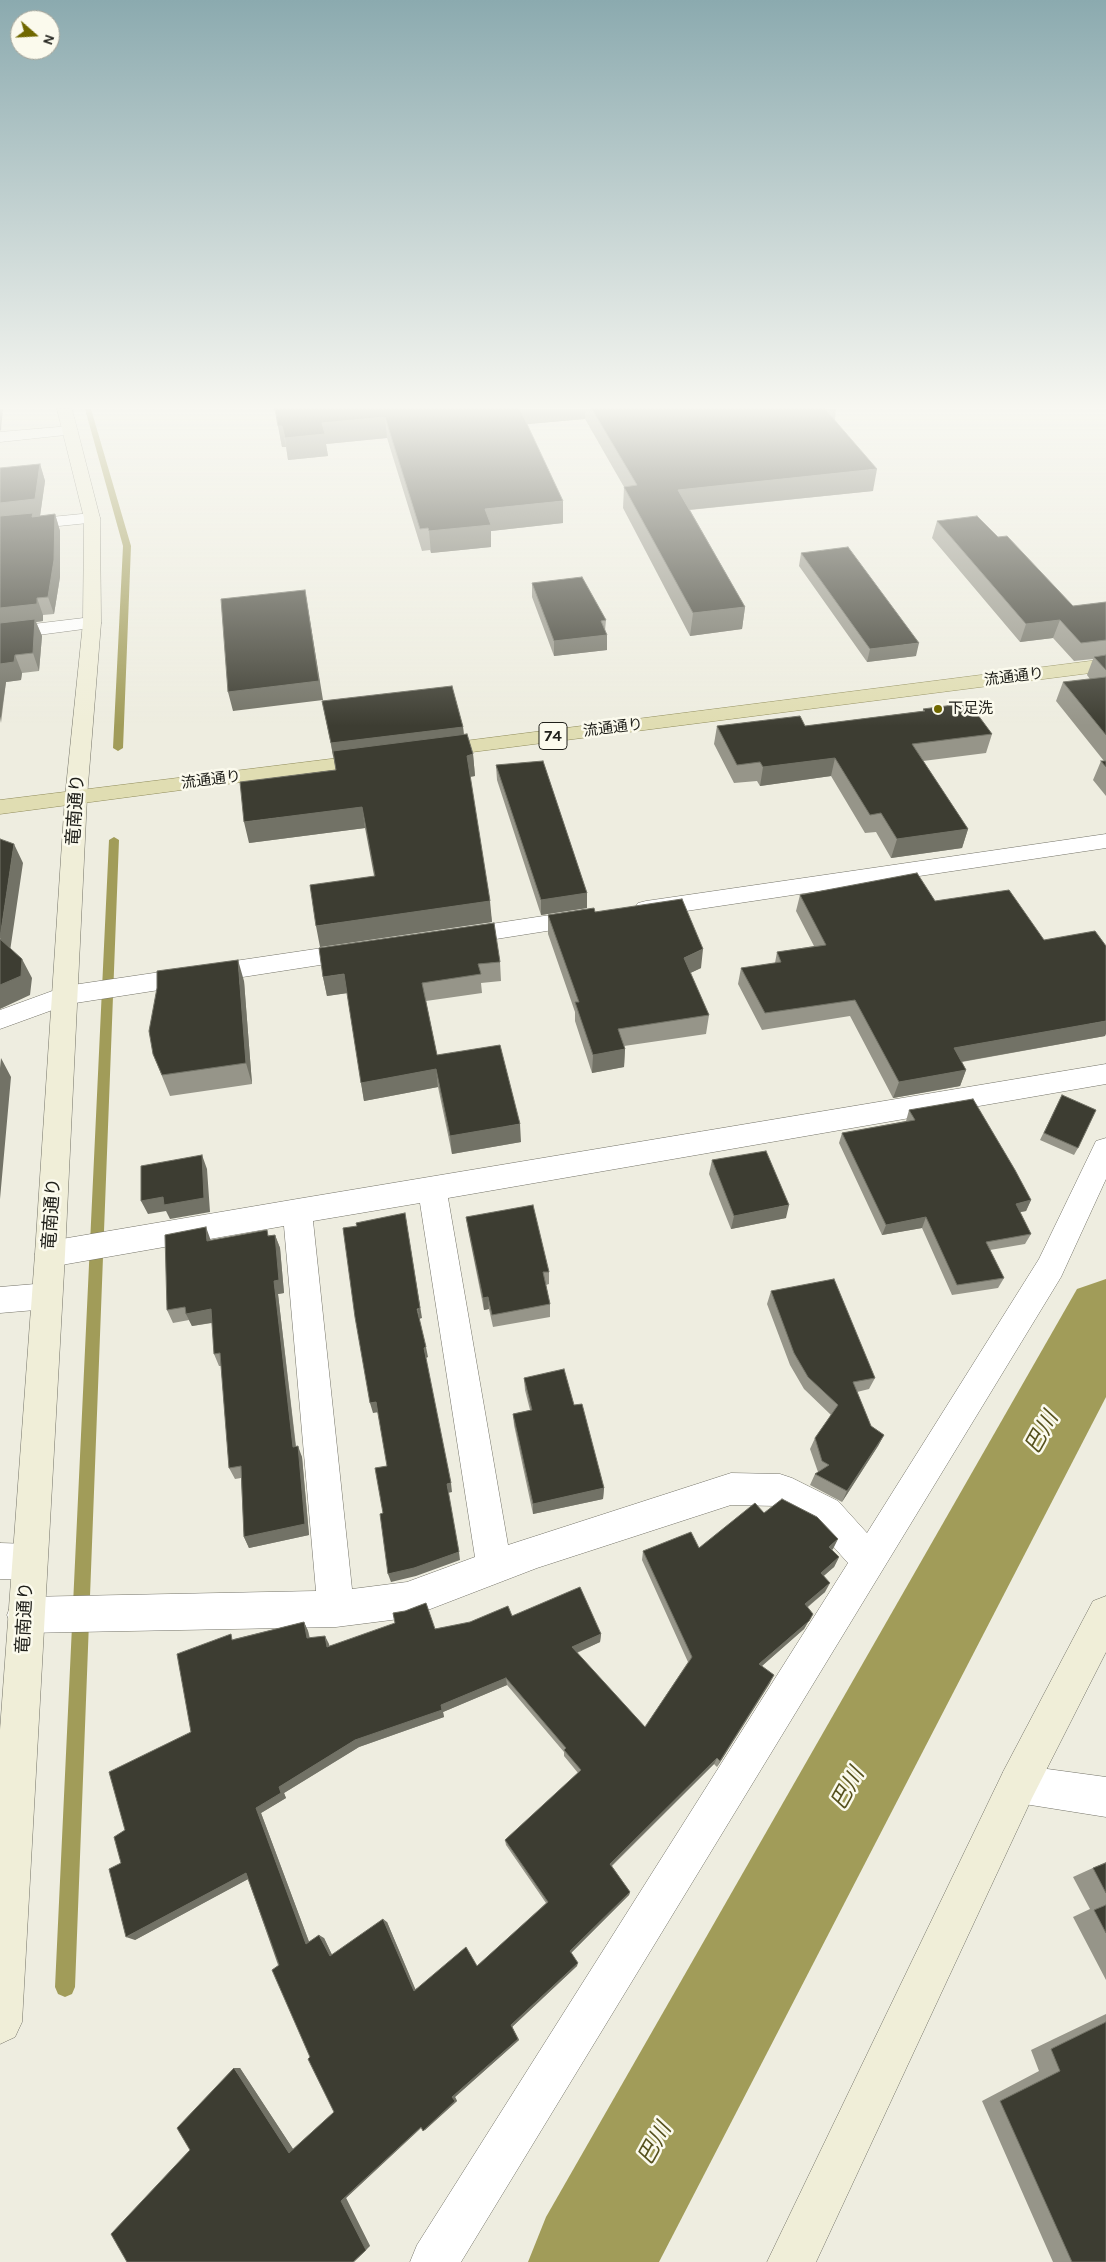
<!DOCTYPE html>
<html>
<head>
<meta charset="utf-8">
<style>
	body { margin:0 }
	#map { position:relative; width:1106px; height:2262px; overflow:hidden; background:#eeede0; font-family:Karla,sans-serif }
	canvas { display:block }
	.north { position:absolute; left:10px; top:10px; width:50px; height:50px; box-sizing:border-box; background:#fbfaed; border:1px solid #a3a399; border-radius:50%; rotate:109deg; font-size:14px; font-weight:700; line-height:20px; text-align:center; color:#20201b }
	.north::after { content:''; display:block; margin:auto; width:18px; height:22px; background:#706800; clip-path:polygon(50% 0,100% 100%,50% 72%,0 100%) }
</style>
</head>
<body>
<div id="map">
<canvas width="1106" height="2262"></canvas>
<div class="north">N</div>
</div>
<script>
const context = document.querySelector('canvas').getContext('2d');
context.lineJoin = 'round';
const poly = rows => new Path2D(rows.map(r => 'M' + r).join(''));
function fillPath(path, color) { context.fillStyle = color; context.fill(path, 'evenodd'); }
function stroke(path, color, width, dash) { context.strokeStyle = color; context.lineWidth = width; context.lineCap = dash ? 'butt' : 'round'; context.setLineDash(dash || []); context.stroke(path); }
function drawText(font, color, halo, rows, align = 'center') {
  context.font = font + ' Karla,"Noto Sans JP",sans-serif'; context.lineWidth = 5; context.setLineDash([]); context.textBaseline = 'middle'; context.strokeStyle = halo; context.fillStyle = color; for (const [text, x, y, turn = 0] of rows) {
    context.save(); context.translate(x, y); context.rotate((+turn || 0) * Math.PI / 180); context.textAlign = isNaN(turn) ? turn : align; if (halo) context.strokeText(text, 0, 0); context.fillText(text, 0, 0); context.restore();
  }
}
fillPath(poly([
	[85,409,91,409,131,546,123,748,118,751,113,748,123,546,85,409],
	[114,837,119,840,75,1987,72,1994,65,1997,58,1994,55,1987,109,840,114,837]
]), '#a19c59');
fillPath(poly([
	[1106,1279,1106,1397,659,2262,528,2262,546,2217,1077,1289,1106,1279]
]), '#a19c59');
const street = poly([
	[70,426,75,428,78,431,75,434,0,442,0,432,70,426],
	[92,513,98,514,100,518,98,522,0,532,0,522,92,513],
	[92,617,99,619,101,623,99,627,0,640,0,628,92,617],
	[1106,834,1106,848,646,917,638,915,634,909,638,903,646,901,1106,834],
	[583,910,591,912,595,918,591,924,458,945,449,943,446,937,449,931,458,929,583,910],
	[356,943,365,946,368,952,365,958,69,1004,0,1029,0,1010,66,986,356,943],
	[1106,1064,1106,1084,448,1198,508,1545,731,1473,780,1474,792,1478,838,1501,867,1533,1039,1259,1096,1141,1106,1138,1106,1179,1061,1277,461,2262,410,2262,417,2245,848,1563,814,1525,777,1506,731,1505,537,1568,407,1618,336,1627,25,1633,12,1628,7,1615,12,1602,25,1597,316,1591,284,1226,50,1267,40,1263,35,1254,40,1245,50,1241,297,1199,1106,1064],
	[420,1203,475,1557,407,1582,352,1589,313,1221,420,1203],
	[47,1283,58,1287,62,1296,58,1305,47,1309,0,1313,0,1287,47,1283],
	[0,1543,29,1544,41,1550,47,1562,41,1574,29,1580,0,1579,0,1543],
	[1018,1765,1106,1777,1106,1817,1018,1803,1004,1798,999,1784,1004,1770,1018,1765]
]);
const secondary = poly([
	[57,409,72,409,100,518,101,623,87,797,65,1254,22,2022,15,2037,0,2044,0,1730,35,1254,65,797,83,623,84,518,57,409],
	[1106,1596,1106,1652,1032,1798,816,2262,767,2262,1004,1770,1093,1601,1106,1596]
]);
const primary = poly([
	[1106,659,1106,671,433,757,426,755,423,751,426,747,433,745,1106,659],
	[371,754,378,756,381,760,378,764,0,814,0,800,371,754]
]);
stroke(street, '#757469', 1);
stroke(secondary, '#757469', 1);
stroke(primary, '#908c5b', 1);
fillPath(street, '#fff');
fillPath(secondary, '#f0eed8');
fillPath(primary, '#e0ddb2');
fillPath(poly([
	[275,409,836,409,835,420,873,491,690,510,745,607,742,629,690,636,623,508,624,487,585,419,527,424,563,523,491,531,491,547,431,553,430,550,422,551,387,438,326,444,328,456,288,460,286,447,282,447],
	[40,464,45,481,40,516,55,514,60,531,60,577,54,614,43,615,43,621,36,622,42,636,39,671,22,673,21,680,6,682,1,723,0,468],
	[937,521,998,537,1073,606,1106,602,1106,796,1093,780,1101,761,1104,761,1056,701,1063,682,1090,679,1087,675,1093,659,1074,661,1053,638,1020,642,932,538],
	[801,553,916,656,867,662,799,566],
	[532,583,606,620,605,631,607,635,607,650,554,656,532,597],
	[322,701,463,727,464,734,473,754,475,776,470,777,492,922,320,947,374,876,365,828,249,843,336,770],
	[923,709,992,734,986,753,923,761,968,829,962,848,891,858,876,832,865,833,831,776,760,786,757,781,734,783,714,744,717,726,805,726,923,711],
	[496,765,587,893,587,908,541,915,497,780],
	[800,895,935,901,1105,1036,962,1062,966,1070,960,1086,893,1098,850,1016,762,1030,738,984,741,968,775,963,777,952,814,946,796,911],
	[595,912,701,968,690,973,709,1015,706,1034,624,1046,625,1049,624,1067,592,1073,575,1021,575,1012,548,934,548,915],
	[500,962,501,981,481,983,482,993,426,1001,437,1055,521,1142,452,1154,438,1087,364,1101,347,993,327,996,323,977],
	[244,981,252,1084,170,1096,153,1054],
	[1062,1095,1078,1148,1074,1155,1040,1140],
	[909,1110,1031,1200,1026,1211,1020,1212,1031,1234,1025,1244,990,1250,1004,1278,998,1288,952,1295,922,1228,882,1235,839,1143,842,1133,906,1121],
	[712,1160,786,1218,731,1229,709,1174],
	[466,1217,549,1272,549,1284,546,1285,550,1304,550,1317,493,1327,489,1309,484,1310,468,1230],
	[275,1235,280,1248,284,1293,278,1294,296,1446,302,1457,309,1535,249,1548,244,1537,241,1478,235,1479,229,1468,221,1366,219,1366,214,1354,212,1323,192,1326,189,1320,173,1323,167,1310,211,1240],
	[771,1291,875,1378,869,1389,857,1392,871,1426,884,1435,878,1446,842,1502,810,1485,815,1474,818,1472,810,1449,815,1438,831,1415,804,1389,790,1365,767,1304],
	[524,1378,574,1405,604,1488,603,1499,533,1514,514,1425,513,1414,530,1410,525,1390],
	[764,1513,833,1549,831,1550,839,1557,834,1567,824,1575,825,1592,808,1607,808,1622,804,1629,762,1666,770,1683,717,1767,714,1764,612,1866,630,1892,629,1895,571,1953,577,1966,512,2027,519,2040,455,2097,457,2101,425,2130,421,2128,346,2198,370,2246,190,2150,240,2068,293,2149,334,2112,310,2057,248,1879,135,1940,121,1863,125,1830,191,1732,234,1639,304,1622,308,1631,310,1638,329,1644,329,1646,512,1616,601,1634,600,1642,577,1653,645,1727,688,1662,642,1560,643,1551,699,1548],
	[507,1685,564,1752,564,1756,578,1773,505,1840,506,1845,546,1903,477,1966,415,1989,387,1922,332,1955,324,1938,309,1942,261,1813,286,1798,284,1793,359,1747,444,1717,443,1712],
	[1106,1862,1106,1980,1073,1917,1090,1909,1073,1877],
	[1106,2014,1106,2262,1053,2262,982,2101,1039,2071,1031,2050]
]), '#969589');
fillPath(poly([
	[0,409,3,409,1,430,0,431],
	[518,409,585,409,585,419,518,425],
	[385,417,387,438,326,444,328,456,288,460,285,438,322,423],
	[278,426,282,426,286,447,282,447],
	[40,464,45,481,40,516,0,520,0,503],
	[877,469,873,491,677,511,678,490],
	[563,501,563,523,491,531,491,547,431,553,429,531,485,509],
	[55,514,60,531,60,577,54,614,48,597],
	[305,590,323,700,233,711,228,692],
	[37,598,43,615,43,621,36,622,42,636,39,671,33,653,0,627,0,608],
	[745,607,742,629,690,636,693,613],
	[1060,620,1053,638,1020,642,1026,624],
	[607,635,607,650,554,656,554,641],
	[919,643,916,656,867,662,870,649],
	[15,655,22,673,21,680,6,682,0,723,0,664],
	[463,727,464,739,333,756,331,743],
	[473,754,475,776,468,777,467,756],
	[835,758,831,776,760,786,763,767],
	[362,807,365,828,249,843,244,822],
	[968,829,962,848,891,858,897,839],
	[14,844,23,863,9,958,0,938],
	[587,893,587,908,541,915,541,900],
	[490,901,492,922,320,947,316,926],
	[703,949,701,968,682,977,684,958],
	[22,959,32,978,30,995,0,1009,0,985],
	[238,960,244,981,252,1084,246,1063],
	[344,974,348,993,327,996,323,977],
	[1106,1021,1106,1034,1105,1036,948,1064,954,1048],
	[625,1049,624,1067,592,1073,593,1055],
	[1,1058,11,1077,0,1199,0,1068],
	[436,1069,438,1087,364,1101,361,1083],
	[966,1070,960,1086,893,1098,899,1082],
	[520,1124,521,1142,452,1154,450,1136],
	[202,1155,207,1169,210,1212,170,1219,166,1211,148,1214,141,1201],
	[1031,1200,1026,1211,1010,1214,1016,1204],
	[789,1205,786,1218,731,1229,734,1216],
	[405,1213,422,1318,419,1319],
	[926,1217,922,1228,882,1235,886,1225],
	[206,1227,211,1241,207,1241],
	[275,1235,280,1248,284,1293,278,1294,297,1458,293,1447,274,1281],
	[488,1297,489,1309,484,1310,483,1298],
	[211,1309,216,1322,192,1326,186,1314],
	[426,1347,428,1357,426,1358,424,1348],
	[376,1402,379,1412,373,1413,370,1403],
	[884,1435,878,1446,842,1502,847,1491],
	[298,1446,302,1457,309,1535,249,1548,244,1537],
	[451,1483,452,1492,448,1493,447,1484],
	[604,1488,603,1499,533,1514,533,1504],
	[838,1539,833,1549,824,1556,829,1547],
	[459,1552,460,1560,416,1576,391,1582,388,1574],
	[839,1557,834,1567,817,1582,821,1573],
	[830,1583,825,1592,801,1612,805,1604],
	[813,1614,804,1629,755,1672,759,1664],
	[304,1622,308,1631,311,1647,307,1638],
	[601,1634,600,1642,571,1655,572,1647],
	[325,1636,329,1644,331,1655,327,1647],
	[774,1675,770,1683,717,1767,720,1761],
	[506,1678,507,1685,443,1712,444,1717,359,1747,284,1793,286,1798,261,1813,311,1947,306,1944,256,1808,279,1787,355,1740],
	[717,1758,714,1764,609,1868,610,1864],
	[246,1873,252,1877,135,1940,126,1937],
	[630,1892,629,1895,570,1954,570,1951],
	[383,1919,387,1922,417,1993,414,1991],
	[319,1935,324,1938,334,1959,330,1956],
	[578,1963,577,1966,512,2027,519,2040,455,2097,457,2101,425,2130,423,2131,452,2097,511,2025],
	[234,2068,240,2068,295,2152,289,2153],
	[423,2126,346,2198,370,2246,354,2262,341,2201,421,2127]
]), '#727266');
const building = poly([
	[275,409,520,409,563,501,485,509,491,525,429,531,428,528,420,529,385,417,322,423,325,434,285,438,282,426,278,426,275,409],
	[592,409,825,409,877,469,678,490,745,607,693,613,624,487,637,485,592,409],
	[40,464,35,499,0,503,0,468,40,464],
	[33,513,32,517,55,514,54,560,48,597,37,598,37,604,0,608,0,516,33,513],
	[977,516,998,537,1007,536,1073,606,1106,602,1106,640,1081,643,1060,620,1026,624,937,521,977,516],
	[848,547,919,643,870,649,801,553,848,547],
	[582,577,606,620,601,621,607,635,554,641,532,583,582,577],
	[305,590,319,681,228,692,221,599,305,590],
	[35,619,33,653,15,655,14,662,0,664,0,623,35,619],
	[1106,655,1106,670,1094,657,1106,655],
	[1106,677,1106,735,1063,682,1106,677],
	[452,686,463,727,331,743,322,701,452,686],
	[969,703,992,734,912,744,968,829,897,839,881,813,870,815,835,758,763,767,760,762,737,765,717,726,800,716,805,726,925,711,923,709,969,703],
	[467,734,473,754,467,756,490,901,316,926,310,885,375,876,362,807,244,822,240,782,336,770,333,751,467,734],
	[543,761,587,893,541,900,496,765,543,761],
	[1101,761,1106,761,1106,767,1101,761],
	[0,839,14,844,0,938,0,839],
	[917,873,935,901,1009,890,1044,940,1095,931,1106,946,1106,1021,954,1048,966,1070,899,1082,855,1000,765,1013,741,968,781,962,777,952,826,945,800,895,917,873],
	[682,899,703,949,684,958,709,1015,618,1029,625,1049,593,1055,575,1002,579,1002,548,915,594,908,595,912,682,899],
	[494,923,500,962,478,964,481,974,422,983,437,1055,500,1045,520,1124,450,1136,436,1069,361,1083,344,974,323,977,319,948,494,923],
	[0,939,22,959,21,976,0,985,0,939],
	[238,960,246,1063,162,1075,153,1054,149,1031,157,988,157,971,238,960],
	[1062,1095,1096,1110,1078,1148,1044,1133,1062,1095],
	[973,1099,1015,1170,1031,1200,1016,1204,1031,1234,986,1242,1004,1278,957,1285,926,1217,886,1225,842,1133,915,1120,909,1110,973,1099],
	[766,1151,789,1205,734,1216,712,1160,766,1151],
	[202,1155,204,1198,164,1205,163,1197,141,1201,141,1166,202,1155],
	[533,1205,549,1272,543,1272,550,1304,492,1315,488,1297,483,1298,466,1217,533,1205],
	[405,1213,420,1308,417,1309,426,1347,424,1348,451,1483,447,1484,459,1552,414,1568,388,1574,380,1514,383,1513,375,1468,387,1466,376,1402,370,1403,355,1317,343,1228,357,1226,356,1223,405,1213],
	[206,1227,207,1241,267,1230,268,1236,275,1235,279,1280,274,1281,293,1447,298,1446,305,1524,244,1537,241,1466,229,1468,220,1353,214,1354,211,1309,186,1314,185,1307,167,1310,165,1235,206,1227],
	[834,1279,875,1378,853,1382,871,1426,884,1435,847,1491,815,1474,829,1465,822,1461,815,1438,838,1405,808,1377,794,1353,771,1291,834,1279],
	[564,1369,574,1405,582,1404,604,1488,533,1504,513,1414,532,1410,524,1378,564,1369],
	[782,1499,817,1517,838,1539,829,1547,839,1557,821,1573,830,1583,805,1604,813,1614,809,1621,759,1664,774,1675,720,1761,717,1758,610,1864,630,1892,570,1951,578,1963,511,2025,518,2039,452,2097,455,2101,423,2131,421,2127,341,2201,366,2250,353,2262,127,2262,111,2234,190,2150,177,2128,234,2068,289,2153,334,2112,308,2059,310,2057,272,1970,279,1965,246,1873,126,1937,109,1869,121,1863,114,1837,125,1830,109,1772,191,1732,177,1654,231,1634,232,1640,304,1622,307,1638,325,1636,327,1647,395,1623,393,1613,405,1611,426,1603,435,1629,470,1622,508,1606,512,1616,580,1587,601,1634,572,1647,645,1727,692,1657,643,1551,691,1532,699,1548,755,1503,764,1513,782,1499],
	[506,1678,566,1748,564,1750,581,1770,505,1840,548,1902,477,1966,466,1947,414,1991,383,1919,330,1956,319,1935,306,1944,256,1808,281,1793,279,1787,355,1740,442,1710,441,1705,506,1678],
	[1106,1863,1106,1893,1093,1868,1106,1863],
	[1106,1905,1106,1933,1094,1910,1106,1905],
	[1106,2022,1106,2262,1072,2262,1000,2101,1060,2071,1051,2049,1106,2022]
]);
fillPath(building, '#3d3d32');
stroke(building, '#727266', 1);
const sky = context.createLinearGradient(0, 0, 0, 726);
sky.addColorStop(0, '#8baaaf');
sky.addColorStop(0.56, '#f7f7f1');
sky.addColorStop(1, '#f7f7f100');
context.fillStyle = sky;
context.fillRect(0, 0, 1106, 726);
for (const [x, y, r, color] of [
	[938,709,5,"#706800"]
]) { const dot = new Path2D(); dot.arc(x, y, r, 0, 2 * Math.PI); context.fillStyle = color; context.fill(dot); stroke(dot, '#fbfaed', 2); }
drawText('15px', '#20201b', '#fbfaed', [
	["流通通り",1014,677,-7],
	["流通通り",613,728,-7],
	["流通通り",211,780,-7]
]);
drawText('15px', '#20201b', '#fbfaed', [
	["下足洗",948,709]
], 'left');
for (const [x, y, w] of [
	[553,736,28]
]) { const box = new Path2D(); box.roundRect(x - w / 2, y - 13.5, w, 27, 4); context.fillStyle = '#fbfaed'; context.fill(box); stroke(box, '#20201b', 1); }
drawText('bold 16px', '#20201b', null, [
	["74",553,736]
]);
drawText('18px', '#20201b', '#fbfaed', [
	["竜南通り",76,810,-86],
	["竜南通り",52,1214,-86],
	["竜南通り",25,1618,-87]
]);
drawText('italic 22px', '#56511e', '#fbfaed', [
	["巴川",1042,1433,-61],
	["巴川",848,1789,-61],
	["巴川",655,2144,-61]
]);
</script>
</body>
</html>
